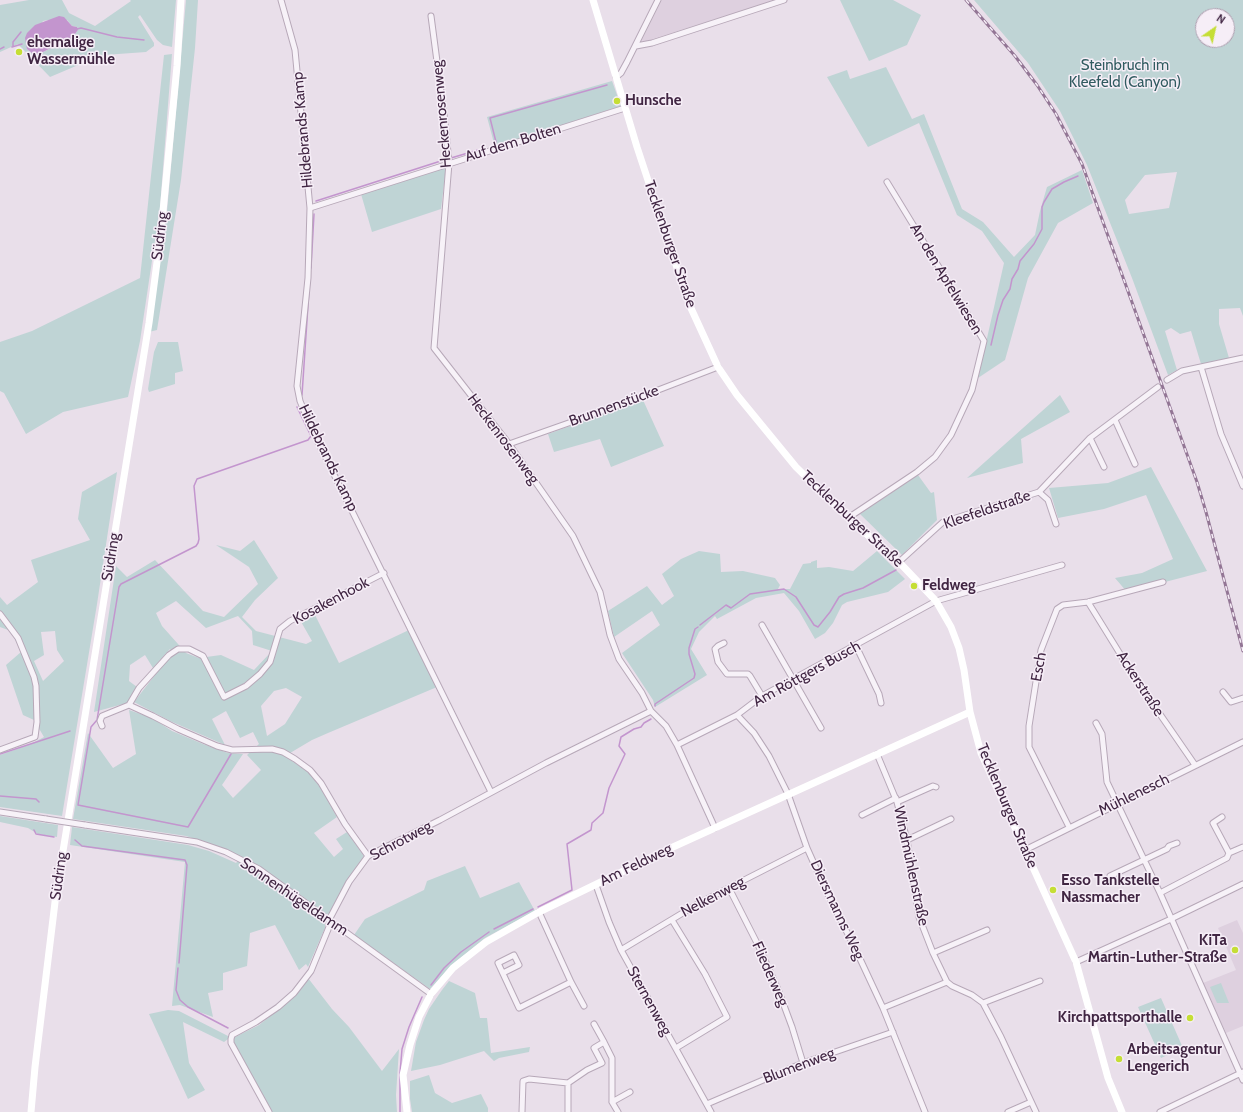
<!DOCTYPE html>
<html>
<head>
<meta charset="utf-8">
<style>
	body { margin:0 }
	#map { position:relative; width:1243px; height:1112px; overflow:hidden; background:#e9dfea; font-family:Cabin,sans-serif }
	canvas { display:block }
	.north { position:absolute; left:1195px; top:8px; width:40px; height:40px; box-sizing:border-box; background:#f6eef7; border:1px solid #ae9eaf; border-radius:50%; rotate:34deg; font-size:11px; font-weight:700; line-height:16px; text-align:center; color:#412643 }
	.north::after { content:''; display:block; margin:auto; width:14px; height:18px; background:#c5de35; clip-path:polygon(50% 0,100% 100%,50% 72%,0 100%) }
</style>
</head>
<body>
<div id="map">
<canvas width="1243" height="1112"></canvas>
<div class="north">N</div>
</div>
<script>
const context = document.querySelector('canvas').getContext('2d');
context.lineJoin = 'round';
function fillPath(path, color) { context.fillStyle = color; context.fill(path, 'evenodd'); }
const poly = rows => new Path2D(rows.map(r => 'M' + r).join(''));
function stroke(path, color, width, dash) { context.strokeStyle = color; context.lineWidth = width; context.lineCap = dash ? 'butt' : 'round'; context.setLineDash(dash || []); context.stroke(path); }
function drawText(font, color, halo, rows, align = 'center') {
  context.font = font + ' Cabin,sans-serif'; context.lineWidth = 3; context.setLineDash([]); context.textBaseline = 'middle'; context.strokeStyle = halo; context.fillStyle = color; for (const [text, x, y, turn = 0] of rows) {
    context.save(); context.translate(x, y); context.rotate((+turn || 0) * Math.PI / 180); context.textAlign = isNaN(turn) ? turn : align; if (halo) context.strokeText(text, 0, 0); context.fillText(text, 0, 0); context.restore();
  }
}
fillPath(poly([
	[662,0,776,0,643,42,642,40],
	[1237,920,1243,933,1243,1026,1226,1033,1203,983,1236,970,1218,928]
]), '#ded0df');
fillPath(poly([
	[29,0,62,0,69,13,95,26,131,1,130,0,176,0,172,47,163,45,157,40,140,15,138,17,154,43,154,46,146,52,104,55,83,63,50,77,18,44,0,52,0,5],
	[48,20,67,20,72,26,77,27,78,30,72,38,41,53,33,54,27,49,43,21],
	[186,0,198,0,195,48,181,180,157,330,149,332,167,211],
	[840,0,893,0,921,15,907,45,869,61],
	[974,0,1243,0,1243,316,1240,308,1219,309,1219,324,1229,358,1201,364,1191,331,1180,334,1171,328,1165,331,1177,370,1168,375,1132,278,1087,165,1060,111,1028,63],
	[1203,16,1227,16,1227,40,1203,40],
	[1177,172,1169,208,1129,214,1125,200,1145,175],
	[172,54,160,207,140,341,128,397,63,412,26,434,4,393,0,391,0,342,32,331,140,278,164,55],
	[886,67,912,119,924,114,962,209,983,222,1014,257,1035,235,1040,211,1047,187,1082,170,1093,203,1058,223,1028,278,1005,360,978,378,1004,263,982,231,957,215,919,123,868,147,827,77,847,70,850,79],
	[612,81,621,106,495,147,487,117],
	[446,167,441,209,372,232,361,194],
	[158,342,178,342,183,371,175,373,175,384,149,392,148,389,154,352],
	[1060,395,1070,412,1021,439,1023,463,967,478],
	[643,400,664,446,611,467,600,439,554,452,548,434],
	[1151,467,1207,571,1127,592,1115,578,1142,573,1173,559,1146,495,1104,509,1058,518,1049,488,1108,483],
	[117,472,97,604,62,816,0,807,0,755,31,744,44,737,34,720,23,715,6,665,21,652,11,631,0,627,0,597,7,605,38,582,31,560,90,540,78,519,82,492],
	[55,631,57,650,64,661,43,681,34,661,44,655,41,632],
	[918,475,931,493,934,492,937,520,902,555,860,514],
	[254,540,278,578,255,600,242,617,256,631,306,644,312,641,300,620,314,613,339,663,409,630,437,687,328,733,312,740,285,756,308,772,320,786,337,817,314,833,334,857,343,849,336,839,347,832,364,856,347,881,328,915,263,869,217,846,186,836,73,819,88,733,113,768,136,754,129,710,152,718,172,731,203,744,228,753,243,754,222,785,233,798,261,770,247,755,259,744,253,732,240,738,226,711,212,719,225,745,170,721,134,702,172,653,170,649,153,668,145,655,130,665,129,681,137,687,127,703,94,712,116,566,127,577,155,560,203,611,224,617,258,584,249,567,216,545,240,551],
	[176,601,206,628,238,616,252,631,253,645,272,651,254,670,221,655,199,658,186,653,162,626,156,613],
	[264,671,240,692,233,690],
	[286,688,302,697,285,724,267,736,261,706,274,691],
	[699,551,720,554,721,572,743,571,775,578,780,585,778,589,790,589,803,564,811,563,811,562,817,560,817,568,829,567,853,571,877,551,905,579,888,592,847,602,842,605,833,623,825,633,815,639,799,611,784,593,756,598,717,619,715,616,699,632,691,649,707,675,655,707,653,700,622,653,660,625,652,611,614,637,608,611,647,586,662,605,674,596,662,574,681,559],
	[0,816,58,825,57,837,38,834,28,828,0,822],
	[72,827,188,845,209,851,236,863,238,861,260,873,325,921,325,928,308,967,306,964,299,970,275,925,250,933,247,966,223,973,223,990,208,993,213,1017,180,1005,172,1006,185,862,70,845],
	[465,866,480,898,519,882,535,911,485,938,452,965,430,989,354,935,365,919,424,890,427,881],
	[308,978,332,1009,349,1027,382,1071,399,1049,396,1095,397,1112,271,1112,232,1041,235,1037,259,1025,293,998],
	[449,981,475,993,480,1018,487,1018,491,1053,530,1047,529,1052,499,1058,494,1061,484,1051,440,1065,411,1071,416,1042,424,1020,429,1009,442,990],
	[1221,983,1229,1003,1217,1003,1210,987],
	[1161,998,1183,1048,1161,1058,1138,1007],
	[168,1010,179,1011,228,1036,228,1039,224,1042,183,1022,189,1063,205,1090,188,1099,149,1014],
	[429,1075,435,1093,452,1103,481,1094,488,1108,488,1112,412,1112,410,1099,410,1081]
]), '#bfd4d5');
fillPath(poly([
	[59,16,64,17,72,26,77,27,78,30,72,38,69,41,55,46,41,53,33,54,27,49,25,38,27,33,35,25]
]), '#c395ce');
stroke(poly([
	[77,29,81,28,117,37,144,40],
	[13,46,13,42,21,32],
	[12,47,22,44],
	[0,49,4,47],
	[494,145,496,142,490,118,607,85],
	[451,158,478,150],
	[316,201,447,159],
	[311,268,314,214],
	[991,345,998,315,1003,300,1010,289,1012,279,1018,269,1020,261,1034,244,1042,229,1042,207,1044,202,1052,189,1064,182,1078,176],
	[302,395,309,290],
	[700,625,726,605,731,608,750,594,784,589,796,597,814,625,818,627,830,612,839,597,844,594,863,588,896,570],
	[655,706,655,704,694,678,695,674,689,654,689,648,695,629,698,627],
	[0,754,70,731],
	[231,754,188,827,78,805,91,727,97,720,119,587,121,584,196,546,198,543,199,539,194,486,197,479,308,440,311,436,297,407],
	[0,796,36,799,39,802],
	[34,830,36,834,54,837],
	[75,840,82,846,185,860,187,865,179,963],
	[538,907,572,890,567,844,591,830,592,823,603,813,609,788,625,754,619,746,621,737,634,729,641,727,644,723,651,719],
	[494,929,533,909],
	[178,968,176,990,180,1000,188,1007,228,1028],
	[431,985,444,968,461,952,489,932],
	[400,1112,400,1073,402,1049,409,1027,422,997]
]), '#c395ce', 1.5);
const street = poly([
	[281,0,295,50,310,208,308,278,297,386,300,401,312,430,491,792],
	[431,16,445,122,449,163,434,348,509,444,573,536,600,592,610,635,619,659,642,693,651,711,666,726,677,745,715,828],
	[636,46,652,43,784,0],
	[616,77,621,73,627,62,658,0],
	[310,208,625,108],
	[1201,367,1221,434,1243,486],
	[1167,380,1182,371,1243,358],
	[1115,420,1135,464],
	[1090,438,1104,467],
	[509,444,614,407,718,367],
	[1039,492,1048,500,1056,524],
	[848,518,917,472,935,457,951,435,972,390,984,341,887,182],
	[899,562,943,522,1039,492,1090,438,1158,387],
	[1088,602,1135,678,1195,765],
	[0,614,18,638,34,677,36,686,37,722,35,737,0,750],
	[762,625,821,728],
	[724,643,718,646,715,649,718,662,727,674,748,674,750,676,762,696],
	[856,646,879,694,881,703],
	[1223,692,1231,702,1243,698],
	[129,705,139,688,169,655,178,649,189,649,203,656,224,697,246,686,260,674,270,662,280,629,290,621,384,573],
	[737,715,754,733,769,756,788,794,807,848,829,897,854,946,883,1008,925,1112],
	[1096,723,1102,734,1107,782,1160,893,1243,1080],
	[102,726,100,721,102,716,129,705,153,716,178,729,217,746,232,750,272,749,283,752,295,759,310,770,321,783,345,824,368,856],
	[677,745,737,715,762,696,936,601,1062,565],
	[877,754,897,802,907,840,919,917,933,953,947,982,952,986,972,995,983,1003,1001,1037,1036,1112],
	[897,802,933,786,936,787],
	[0,812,46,819],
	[862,815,896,798],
	[1222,817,1213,823,1229,853],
	[85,825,197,842,226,852,259,869,431,994],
	[1069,827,1029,747,1029,726,1041,650,1057,609,1063,605,1088,602,1163,582],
	[907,840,951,819],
	[1025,850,1243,742],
	[1110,876,1167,849,1169,846,1177,843],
	[596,885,609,922,621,950,711,1112],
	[729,888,760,949,779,992,792,1027,803,1063],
	[1160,893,1227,858,1229,853,1243,847],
	[539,912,571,982,584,1006],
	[672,920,705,974,727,1017,676,1048],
	[621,950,701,902,807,848],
	[933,953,987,930],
	[1076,962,1171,919,1243,884],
	[503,973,519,965,514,955,498,963,519,1008,571,982],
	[983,1003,1040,981],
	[883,1008,947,982],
	[604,1042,612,1058,612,1102,618,1112],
	[568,1083,568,1112],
	[612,1102,630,1092],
	[707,1104,803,1063,893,1032],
	[269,1112,231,1043,231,1039,232,1035,256,1022,278,1007,294,993,311,971,329,927,329,920,349,882,368,856,440,820,546,763,651,711],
	[522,1112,523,1081,529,1079,568,1083,587,1070,602,1063,594,1048,604,1042,594,1024],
	[1008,1112,1031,1102],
	[1160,1112,1243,1072]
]);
stroke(street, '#b7a8b8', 7);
stroke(street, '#f7f2f8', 5);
stroke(poly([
	[593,0,637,147,674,259,690,306,718,367,737,395,796,467,848,518,899,562,918,582,936,601,951,627,959,648,964,670,970,712,981,753,1076,962,1108,1078,1122,1112],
	[31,1112,35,1067,56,894,149,323,161,232,177,66,181,0],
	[407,1112,403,1075,410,1045,419,1017,431,994,453,968,486,942,539,912,673,847,970,712]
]), '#fff', 7);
const rail = poly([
	[966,0,1015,56,1037,85,1056,114,1082,164,1197,482,1206,512,1243,651]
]);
stroke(rail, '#937695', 3);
stroke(rail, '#f6eef7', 1.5, [4.5]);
const streetBridge = poly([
	[46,819,85,825]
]);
stroke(streetBridge, '#b7a8b8', 7, []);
stroke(streetBridge, '#f7f2f8', 5);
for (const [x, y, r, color] of [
	[19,52,4,"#c5de35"],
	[617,101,4,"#c5de35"],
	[914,586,4,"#c5de35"],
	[1053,890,4,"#c5de35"],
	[1235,950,4,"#c5de35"],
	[1190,1018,4,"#c5de35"],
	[1119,1059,4,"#c5de35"]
]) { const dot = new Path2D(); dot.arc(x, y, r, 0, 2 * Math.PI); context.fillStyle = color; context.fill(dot); stroke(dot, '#f6eef7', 1.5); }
drawText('bold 15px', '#412643', '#f6eef7', [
	["ehemalige",27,43],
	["Wassermühle",27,60],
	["Hunsche",625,101],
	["Feldweg",922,586],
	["Esso Tankstelle",1061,881],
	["Nassmacher",1061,898],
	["KiTa",1227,941,"right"],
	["Martin-Luther-Straße",1227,958,"right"],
	["Kirchpattsporthalle",1182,1018,"right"],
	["Arbeitsagentur",1127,1050],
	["Lengerich",1127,1067]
], 'left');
drawText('15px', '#315b60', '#f6eef7', [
	["Steinbruch im",1125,66],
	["Kleefeld (Canyon)",1125,83]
]);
drawText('15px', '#412643', '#f6eef7', [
	["Heckenrosenweg",442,114,-95],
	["Hildebrands Kamp",303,130,-95],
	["Auf dem Bolten",513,143,-17],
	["Südring",160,236,-83],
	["Tecklenburger Straße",670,244,71],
	["An den Apfelwiesen",946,279,59],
	["Brunnenstücke",614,406,-20],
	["Heckenrosenweg",503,439,53],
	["Hildebrands Kamp",328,458,64],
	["Kleefeldstraße",987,510,-19],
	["Tecklenburger Straße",852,519,43],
	["Südring",111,557,-81],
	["Kosakenhook",331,601,-28],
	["Esch",1039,667,-80],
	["Am Röttgers Busch",807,674,-29],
	["Ackerstraße",1140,684,57],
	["Mühlenesch",1134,795,-26],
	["Tecklenburger Straße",1007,806,67],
	["Schrotweg",401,841,-28],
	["Am Feldweg",636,865,-26],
	["Windmühlenstraße",911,866,78],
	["Südring",59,876,-82],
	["Sonnenhügeldamm",294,897,34],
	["Nelkenweg",713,897,-28],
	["Diersmanns Weg",837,910,65],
	["Fliederweg",770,974,66],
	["Sternenweg",649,1001,61],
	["Blumenweg",799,1066,-21]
]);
</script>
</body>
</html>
